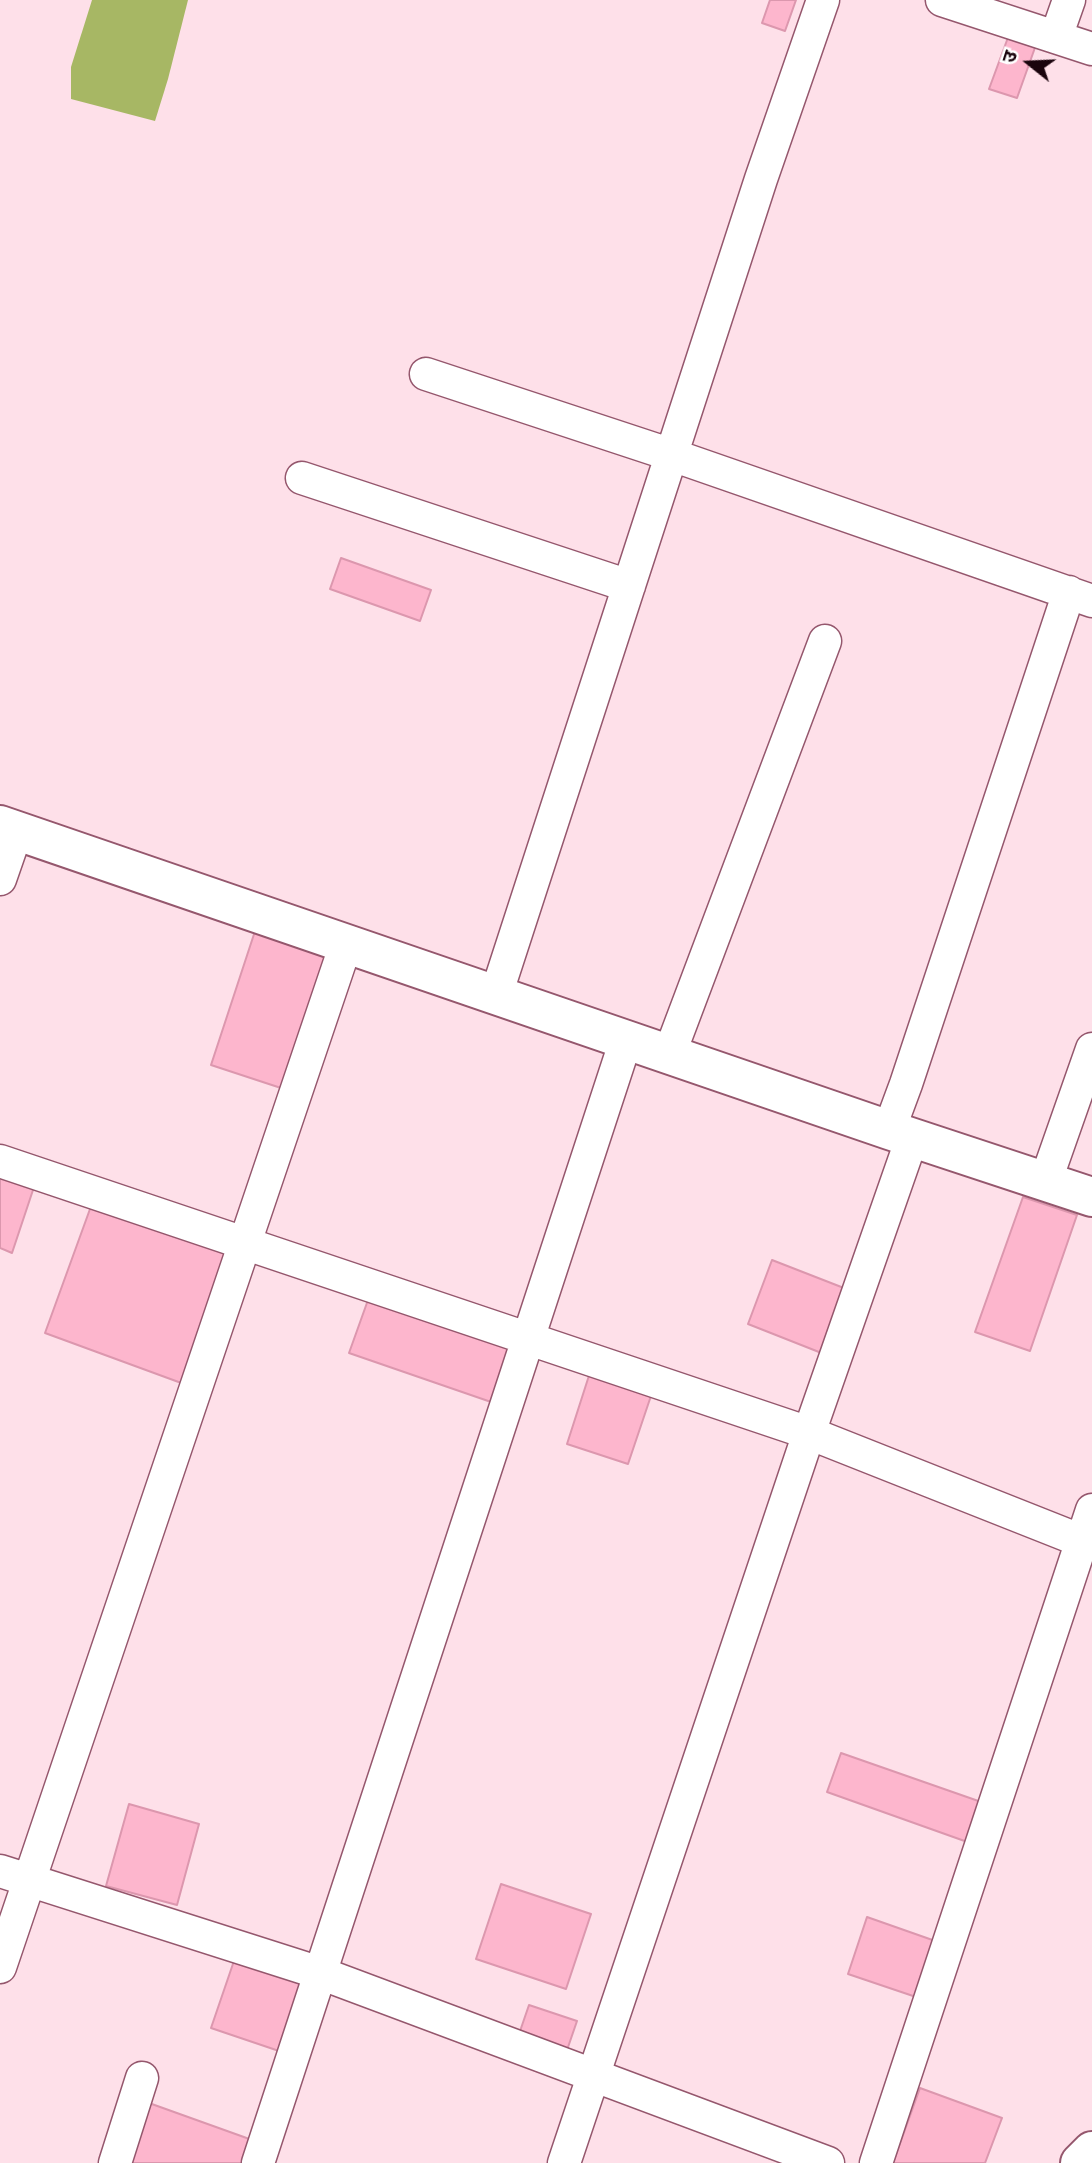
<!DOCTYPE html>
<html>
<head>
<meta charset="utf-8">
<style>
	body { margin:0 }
	#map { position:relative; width:1092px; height:2163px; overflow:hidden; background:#fee0e9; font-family:"Archivo Narrow","Noto Sans Devanagari",sans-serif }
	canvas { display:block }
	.north { position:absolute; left:994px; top:28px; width:70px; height:70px; -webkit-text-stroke:5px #fff; paint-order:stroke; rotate:288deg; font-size:19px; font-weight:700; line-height:28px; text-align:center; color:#1a040d }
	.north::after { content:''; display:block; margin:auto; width:24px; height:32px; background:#1a040d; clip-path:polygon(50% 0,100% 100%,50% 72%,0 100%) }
</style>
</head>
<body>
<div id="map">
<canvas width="1092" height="2163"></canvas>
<div class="north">उ</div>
</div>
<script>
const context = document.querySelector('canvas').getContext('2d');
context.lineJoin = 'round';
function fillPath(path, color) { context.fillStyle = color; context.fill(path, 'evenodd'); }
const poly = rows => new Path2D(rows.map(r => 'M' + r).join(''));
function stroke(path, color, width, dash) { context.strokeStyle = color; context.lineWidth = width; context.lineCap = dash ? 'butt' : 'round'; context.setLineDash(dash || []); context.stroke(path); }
fillPath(poly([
	[92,0,188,0,168,79,155,121,71,99,71,67]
]), '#a7b764');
const building = poly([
	[770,0,796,0,785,31,762,23,770,0],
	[1010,32,1037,42,1017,98,989,89,1010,32],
	[341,558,431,590,420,621,330,589,341,558],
	[258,922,332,946,284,1089,211,1065,258,922],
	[0,1165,37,1178,12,1253,0,1248,0,1165],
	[1023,1197,1077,1215,1030,1351,975,1332,1023,1197],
	[94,1198,233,1249,184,1384,45,1333,94,1198],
	[772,1260,849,1290,824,1354,748,1324,772,1260],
	[373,1286,517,1337,494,1403,349,1353,373,1286],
	[594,1360,656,1381,628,1464,567,1444,594,1360],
	[841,1753,987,1804,973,1844,827,1792,841,1753],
	[129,1804,199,1824,177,1905,106,1886,129,1804],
	[501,1884,591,1914,566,1989,476,1959,501,1884],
	[867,1917,941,1943,922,1999,848,1974,867,1917],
	[236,1955,306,1980,282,2052,211,2028,236,1955],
	[529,2005,577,2021,566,2053,518,2037,529,2005],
	[920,2088,1002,2118,985,2163,893,2163,920,2088],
	[149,2103,255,2141,247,2163,127,2163,149,2103]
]);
fillPath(building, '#fdb6cd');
stroke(building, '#dc97ae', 2);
const minor = poly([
	[942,0,1092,49],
	[1056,37,1069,0],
	[426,374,672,455,1092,601],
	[302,478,629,586],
	[0,879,17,830],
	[496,995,761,179,823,0],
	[669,1055,825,641],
	[889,1130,906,1084,1069,592],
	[0,1161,809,1433,1092,1545],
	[1046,1180,1092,1049],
	[0,1871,320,1973,828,2163],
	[0,1967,346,944],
	[115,2163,142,2078],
	[258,2163,626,1040],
	[564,2163,809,1433,912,1138],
	[876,2163,1092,1510]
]);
const tertiary = poly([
	[0,825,889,1130,1092,1197],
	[1080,2163,1092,2151]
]);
stroke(minor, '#95576d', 35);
stroke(tertiary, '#95576d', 42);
stroke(minor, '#fff', 32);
stroke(tertiary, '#fff', 38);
</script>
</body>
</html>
